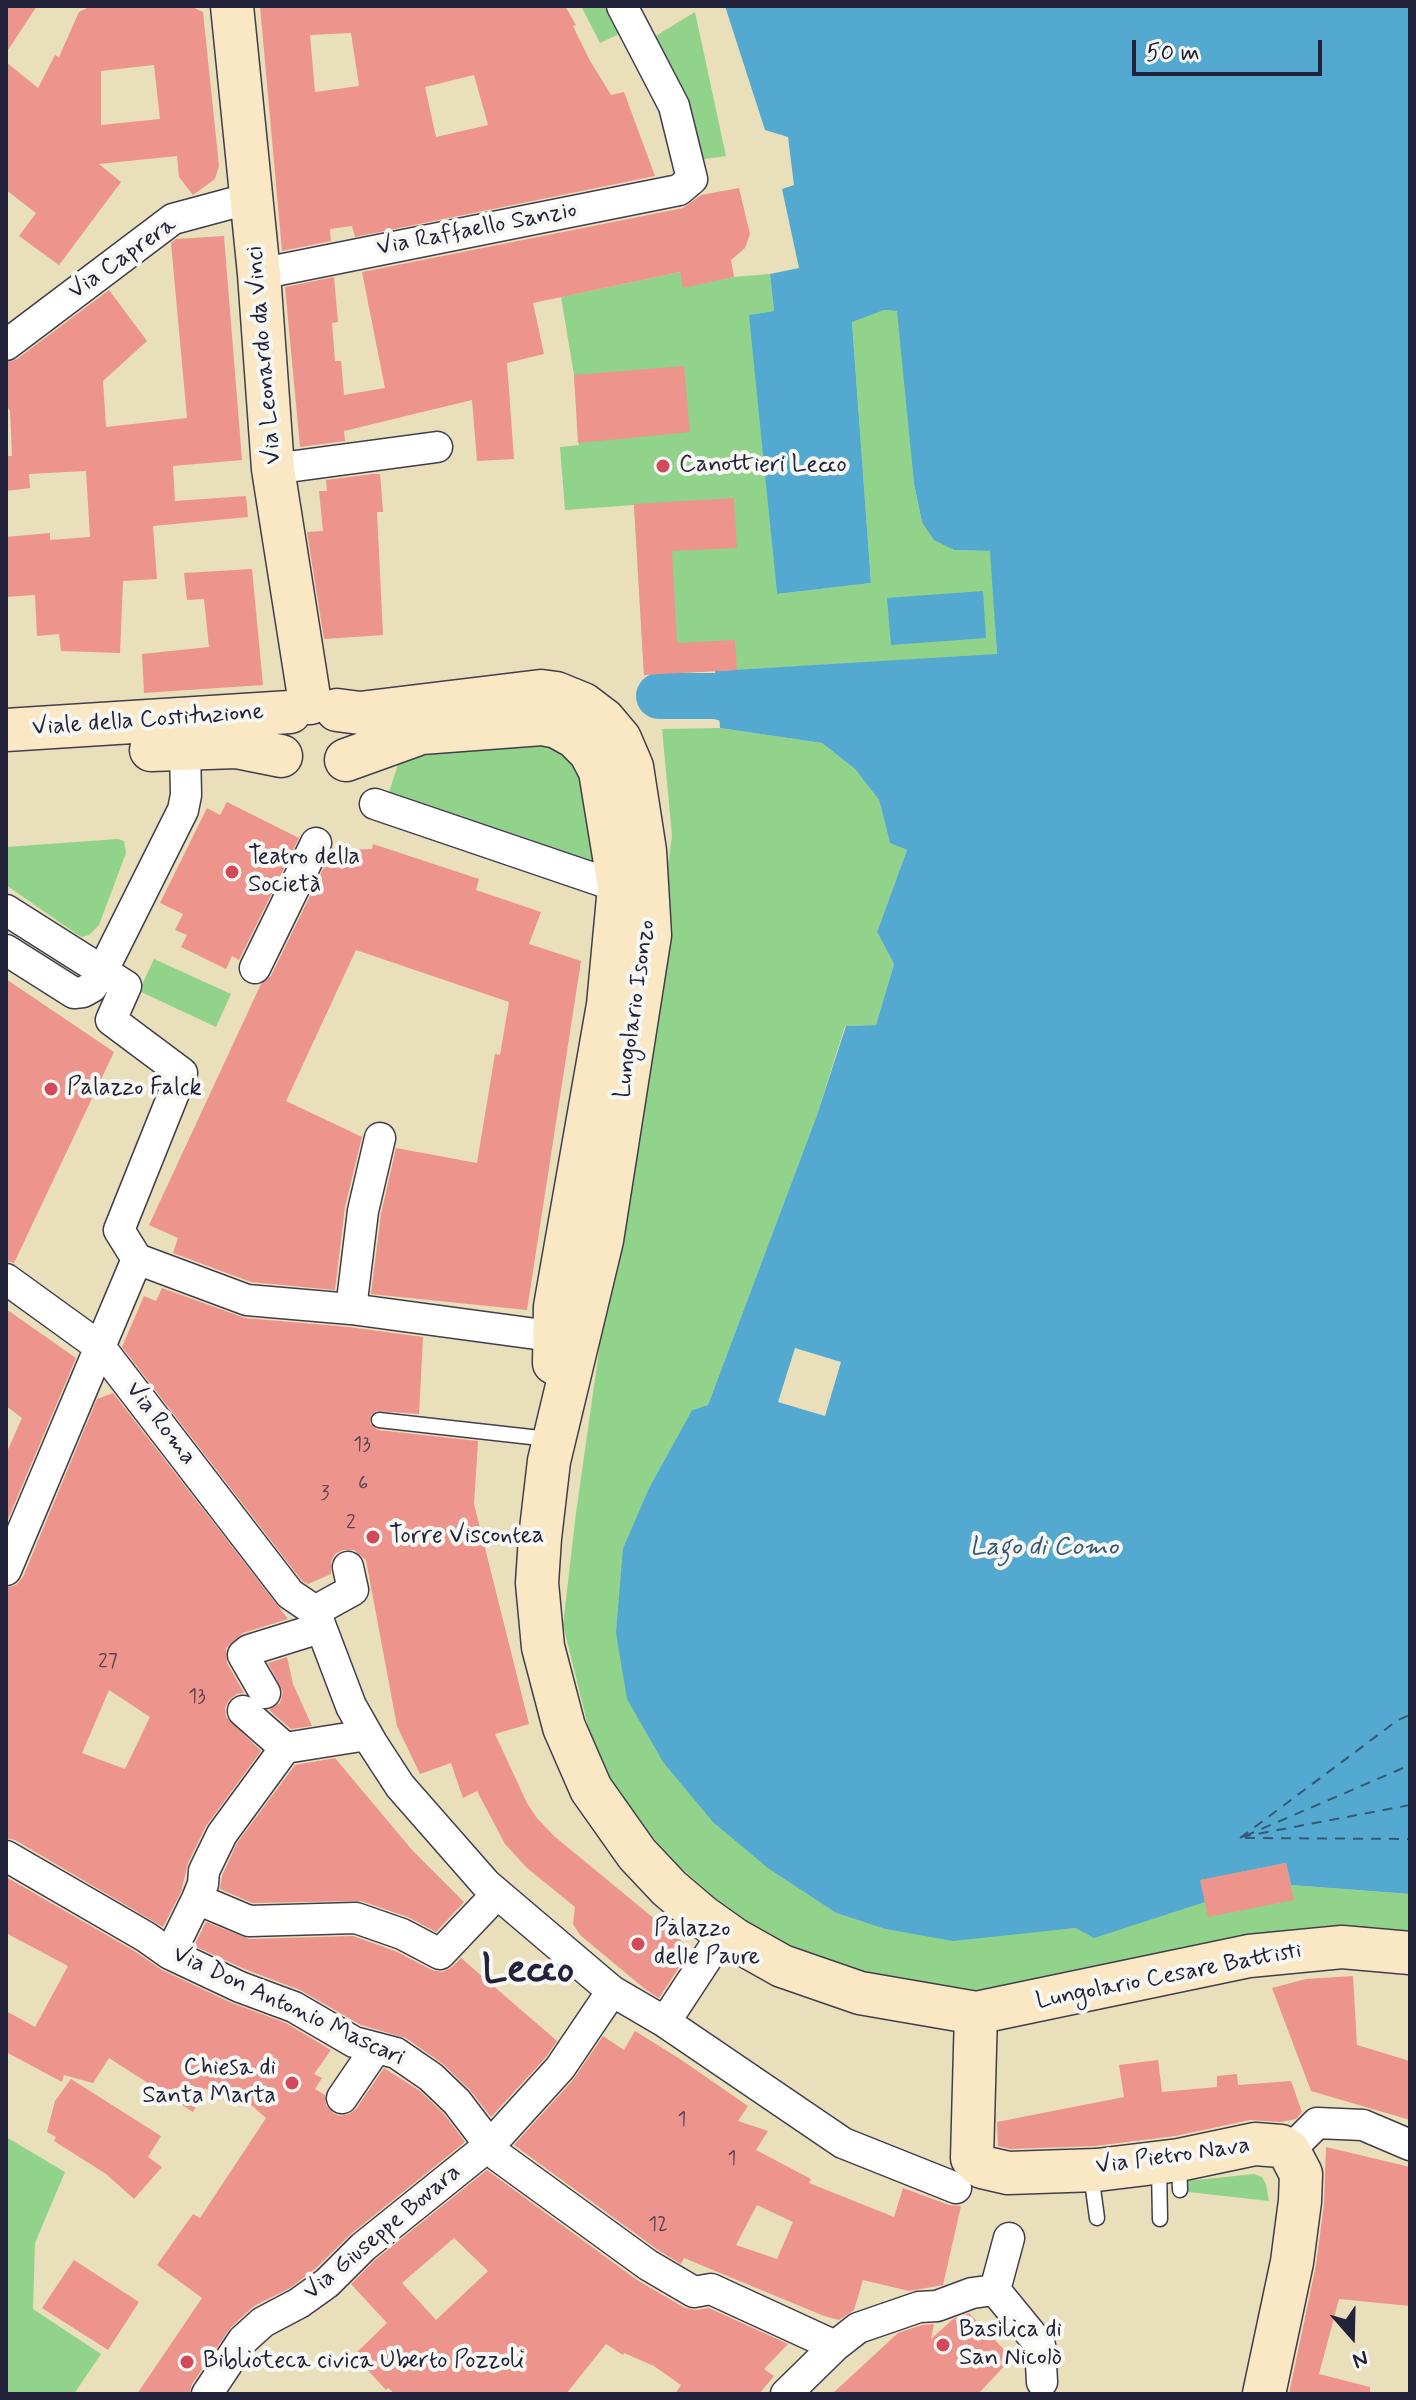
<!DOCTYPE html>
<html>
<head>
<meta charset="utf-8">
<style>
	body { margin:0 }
	#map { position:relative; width:1416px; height:2400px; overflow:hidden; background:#eadfbb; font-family:Mynerve,sans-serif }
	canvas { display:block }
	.frame { position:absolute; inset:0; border:8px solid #22223b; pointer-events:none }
	.north { position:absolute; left:1312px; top:2296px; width:80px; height:80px; -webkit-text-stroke:6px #f6f6f2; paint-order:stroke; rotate:160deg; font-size:22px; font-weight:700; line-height:32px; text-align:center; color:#22223b }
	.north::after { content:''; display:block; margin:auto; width:28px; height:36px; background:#22223b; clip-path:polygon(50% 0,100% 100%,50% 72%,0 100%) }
	.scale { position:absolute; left:1132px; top:40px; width:190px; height:36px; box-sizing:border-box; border:4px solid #22223b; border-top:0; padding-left:10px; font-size:24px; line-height:28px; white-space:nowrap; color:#22223b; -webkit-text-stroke:6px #f6f6f2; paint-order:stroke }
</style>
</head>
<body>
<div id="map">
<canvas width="1416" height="2400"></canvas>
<div class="frame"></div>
<div class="north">N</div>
<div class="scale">50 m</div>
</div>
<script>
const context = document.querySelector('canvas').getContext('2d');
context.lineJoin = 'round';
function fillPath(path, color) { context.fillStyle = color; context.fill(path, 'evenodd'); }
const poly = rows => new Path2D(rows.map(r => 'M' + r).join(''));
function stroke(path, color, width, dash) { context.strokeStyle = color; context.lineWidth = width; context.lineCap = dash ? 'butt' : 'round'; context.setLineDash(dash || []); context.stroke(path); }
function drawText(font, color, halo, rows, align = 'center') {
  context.font = font + ' Mynerve,sans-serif'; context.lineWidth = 8; context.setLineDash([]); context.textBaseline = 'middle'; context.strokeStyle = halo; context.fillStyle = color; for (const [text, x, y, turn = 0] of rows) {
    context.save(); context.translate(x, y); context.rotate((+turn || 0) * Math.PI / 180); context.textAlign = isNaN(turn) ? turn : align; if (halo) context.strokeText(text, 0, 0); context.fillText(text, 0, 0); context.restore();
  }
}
fillPath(poly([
	[581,6,604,6,619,34,600,43],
	[695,12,726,156,698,160,654,37],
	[680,272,684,287,734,277,770,274,774,311,750,315,777,594,871,583,852,321,884,310,898,311,914,484,922,522,953,550,991,551,997,655,644,675,634,505,565,510,560,447,579,445,574,375,561,297],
	[720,728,822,743,855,769,879,800,890,843,907,850,877,932,894,964,876,1025,845,1026,817,1115,708,1405,692,1410,649,1488,623,1548,769,1869,836,1913,885,1929,953,1940,1076,1928,1200,1880,1286,1863,1291,1885,1410,1894,1410,1952,993,2001,889,1994,765,1934,723,1905,678,1865,650,1834,613,1784,590,1734,563,1625,576,1513,672,836,662,729],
	[539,739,581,759,602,867,388,795,403,749],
	[118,839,124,841,126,853,99,925,89,935,82,937,75,933,6,885,6,847],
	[154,959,231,994,216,1027,139,991],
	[6,2137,65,2172,35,2243,33,2309,101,2354,74,2394,6,2394],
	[1254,2174,1262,2177,1266,2184,1269,2201,1188,2192,1187,2181]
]), '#92d38b');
fillPath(poly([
	[725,6,1410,6,1410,1894,1291,1885,1286,1863,1201,1880,1205,1902,1094,1938,1076,1928,953,1941,885,1929,836,1913,769,1869,713,1822,663,1762,627,1699,616,1633,623,1548,649,1488,692,1410,708,1405,817,1115,846,1026,876,1025,894,964,877,932,907,850,890,843,879,800,855,769,822,743,720,728,715,671,997,654,990,551,954,550,934,540,922,522,914,484,897,311,884,310,852,322,871,583,777,594,749,315,774,311,770,274,799,268,782,189,794,185,788,137,765,130],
	[983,591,986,638,891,645,887,598]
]), '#53a9cf');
fillPath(poly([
	[795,1348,841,1362,825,1416,778,1402]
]), '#eadfbb');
stroke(poly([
	[659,696,717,696,777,712]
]), '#53a9cf', 46);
stroke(poly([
	[1245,1836,1410,1765],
	[1241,1837,1410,1805],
	[1240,1838,1398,1720,1410,1715],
	[1245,1838,1410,1839]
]), '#365876', 2, [10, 8]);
fillPath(poly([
	[6,6,37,6,6,53],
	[91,6,190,6,203,12,219,166,215,179,193,195,179,177,177,156,99,164,121,182,59,265,19,236,36,213,6,190,6,62,38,88,55,55,59,57,79,12],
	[154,65,160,119,101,125,101,71],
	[260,6,565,6,576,25,573,26,589,59,611,95,624,92,655,176,355,237,352,226,330,229,331,241,282,251],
	[351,33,359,86,315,92,310,35],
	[474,75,488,125,436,137,425,87],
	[739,188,750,234,745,248,731,260,734,277,683,288,680,272,533,303,544,354,507,363,514,459,477,461,472,400,344,431,345,441,300,447,285,287,334,277,338,322,332,323,335,361,341,361,344,395,385,388,362,272,683,208,701,195],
	[224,236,242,460,173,466,175,501,246,496,248,517,153,526,157,579,123,581,120,653,61,651,59,634,37,636,35,595,6,597,6,537,50,533,50,540,90,537,86,471,29,474,30,488,6,491,6,456,12,456,10,411,6,405,6,363,17,359,109,290,147,341,103,381,106,427,187,418,171,243,176,239],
	[684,366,690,432,578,443,574,375],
	[373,474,380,474,383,512,377,512,383,635,324,639,307,532,323,531,319,491,327,491,326,480],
	[734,498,737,548,672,551,677,643,735,640,737,670,644,675,634,504],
	[252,569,263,685,144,693,142,654,209,647,204,599,187,600,184,573],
	[227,802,299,838,239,960,232,956,226,969,181,947,187,935,175,930,183,914,160,903,207,808,220,815],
	[373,844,479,879,476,890,541,912,529,944,581,961,527,1310,371,1294,381,1214,396,1148,477,1163,495,1054,500,1055,509,1002,356,950,286,1101,362,1137,345,1207,335,1290,251,1282,173,1253,178,1238,149,1225,261,984,271,976,328,859,346,850,372,849],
	[6,979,114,1052,14,1263,6,1261],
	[162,1288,245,1318,349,1327,423,1337,419,1414,376,1411,371,1415,370,1423,378,1430,478,1441,474,1504,529,1724,495,1734,527,1803,536,1817,554,1836,691,1949,659,1998,645,1989,580,1935,573,1924,575,1907,527,1868,505,1844,477,1791,463,1798,451,1763,420,1774,397,1726,366,1560,354,1550,343,1550,335,1554,331,1561,331,1574,308,1584,302,1581,122,1347,144,1296,156,1301],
	[6,1309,76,1358,6,1524,6,1454,22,1418,6,1406],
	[113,1393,288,1619,243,1633,226,1648,227,1663,244,1693,237,1694,229,1700,225,1708,226,1717,261,1751,206,1826,188,1863,181,1892,163,1927,15,1840,6,1838,6,1588,16,1585,23,1577,97,1399],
	[109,1690,150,1717,125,1769,82,1753],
	[287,1657,293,1684,312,1726,291,1729,269,1710,280,1703,283,1692,268,1663],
	[335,1758,412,1850,464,1902,436,1932,408,1917,361,1901,252,1903,220,1889,222,1876,237,1843,295,1765],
	[1286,1863,1294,1900,1208,1917,1200,1880],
	[6,1877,136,1952,162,1970,232,2003,286,2023,331,2050,314,2074,322,2078,315,2089,325,2095,326,2105,333,2113,340,2116,349,2114,356,2109,384,2068,420,2091,444,2114,465,2142,352,2233,315,2269,290,2288,254,2306,231,2327,192,2384,189,2394,137,2394,202,2298,157,2265,193,2214,200,2218,266,2118,226,2083,218,2095,205,2088,193,2112,109,2058,93,2083,64,2075,62,2082,6,2052,6,2011,35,2027,68,1966,6,1933],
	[206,1922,249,1939,353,1936,395,1951,432,1970,442,1972,452,1967,461,1958,557,2041,546,2057,491,2117,469,2089,443,2064,406,2038,361,2025,300,1990,247,1970,194,1946],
	[1353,1976,1357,2045,1410,2061,1410,2120,1311,2091,1272,1988,1306,1979],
	[635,2031,680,2059,748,2106,738,2121,768,2131,756,2150,811,2179,809,2183,894,2217,903,2188,949,2205,961,2206,943,2285,909,2291,863,2280,854,2310,839,2320,824,2316,684,2258,681,2264,658,2250,514,2145,573,2080,603,2036,624,2050],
	[757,2205,793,2222,777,2259,736,2245],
	[1158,2060,1162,2092,1217,2087,1217,2076,1237,2074,1238,2085,1291,2081,1302,2112,1296,2119,1280,2122,1250,2120,1175,2136,1095,2146,1010,2149,998,2146,997,2122,1124,2097,1119,2065],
	[71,2079,161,2136,148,2157,162,2167,134,2199,106,2174,54,2141,56,2137,47,2132,55,2101],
	[1326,2147,1410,2167,1410,2306,1339,2299,1319,2374,1370,2387,1370,2394,1289,2394,1316,2265,1324,2204],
	[487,2170,637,2280,685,2308,696,2310,709,2308,788,2344,764,2369,774,2376,759,2394,675,2394,681,2385,654,2366,624,2353,623,2355,606,2344,566,2394,395,2394,388,2388,386,2390,354,2355,387,2323,351,2284,375,2260],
	[454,2238,488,2271,436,2320,402,2283],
	[74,2260,139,2302,108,2350,42,2308],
	[969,2313,1012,2358,978,2394,832,2394,898,2333,922,2325,934,2324,931,2339,953,2319]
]), '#ed948d');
const lane = poly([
	[379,1420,549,1439],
	[1179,2164,1180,2190],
	[1159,2168,1160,2219],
	[1091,2174,1097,2218]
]);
const street = poly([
	[259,274,679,190,692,179,674,106,622,6],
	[6,345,173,219,251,198],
	[273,469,437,447],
	[375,804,619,887],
	[6,910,126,986,111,1020,182,1073,119,1230,137,1259],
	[6,950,74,993,83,992,92,987,102,972,183,810,186,795,185,748],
	[255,968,316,843],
	[137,1259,247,1300,351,1309,573,1339],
	[6,1279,100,1347,290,1594,315,1611,351,1706,372,1743,400,1786,486,1884,612,1991,665,2022,843,2143,956,2188],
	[351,1309,363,1211,380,1138],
	[6,1570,137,1259],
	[315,1611,353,1590,348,1567],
	[265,1693,243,1655,249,1650,320,1628],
	[243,1711,285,1748],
	[6,1856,146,1937,170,1954,240,1987,294,2007,354,2042,396,2053,431,2077,457,2102,498,2156,648,2265,694,2292,711,2289,835,2346],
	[197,1899,249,1921,356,1918,402,1934,440,1954,497,1894],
	[170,1954,197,1899,203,1884,204,1871,222,1834,285,1748,367,1735],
	[665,2022,724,1932],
	[342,2098,376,2048],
	[1289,2151,1317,2123,1363,2125,1410,2145],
	[1009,2238,995,2290,1040,2345,1042,2382],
	[207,2394,243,2340,263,2322,299,2303,327,2283,363,2247,491,2144,560,2068,612,1991],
	[786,2394,835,2346,858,2328,919,2307,937,2306,972,2293,995,2290]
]);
const secondary = poly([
	[232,6,259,274,273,469,310,703],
	[337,710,360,713,541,691,556,693,583,704,604,720,620,739,632,767,645,851,650,935,602,1240,549,1461,540,1538,537,1583,543,1647,564,1727,591,1789,637,1854,669,1888,703,1917,734,1939,782,1966,860,1993,976,2013,1249,1956,1342,1947,1410,1953],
	[6,730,290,712],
	[151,750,236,747,281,756],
	[346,760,421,733,542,724,557,727,575,737,590,752,600,771,619,887,608,1005,555,1307,554,1363],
	[976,2013,972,2158,982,2167,1008,2173,1097,2170,1179,2160,1255,2144,1281,2146,1289,2151,1301,2174,1300,2201,1292,2262,1264,2394]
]);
stroke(lane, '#403e4e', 17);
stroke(street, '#403e4e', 33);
stroke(secondary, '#403e4e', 45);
stroke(lane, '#fff', 14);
stroke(street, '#fff', 30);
stroke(secondary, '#fae7c3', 42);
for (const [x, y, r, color] of [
	[663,466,8,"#d1495b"],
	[232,872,8,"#d1495b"],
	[51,1089,8,"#d1495b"],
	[373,1537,8,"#d1495b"],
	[638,1944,8,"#d1495b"],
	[292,2083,8,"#d1495b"],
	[943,2345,8,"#d1495b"],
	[187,2362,8,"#d1495b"]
]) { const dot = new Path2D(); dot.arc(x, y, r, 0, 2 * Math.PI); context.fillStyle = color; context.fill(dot); stroke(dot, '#f6f6f2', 3); }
drawText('20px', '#553e50', null, [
	["13",362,1446],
	["6",363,1485],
	["3",325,1495],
	["2",351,1524],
	["27",108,1663],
	["13",197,1698],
	["1",682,2121],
	["1",732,2160],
	["12",658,2226]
]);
drawText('24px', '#22223b', '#f6f6f2', [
	["Via Raffaello Sanzio",477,230,-11],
	["Via Caprera",123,259,-35],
	["Via Leonardo da Vinci",265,355,-95],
	["Viale della Costituzione",148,721,-4],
	["Lungolario Isonzo",636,1009,-82],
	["Via Roma",160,1424,52],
	["Lungolario Cesare Battisti",1169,1977,-11],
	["Via Don Antonio Mascari",288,2007,25],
	["Via Pietro Nava",1173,2157,-8],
	["Via Giuseppe Bovara",383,2233,-40]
]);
drawText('24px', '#22223b', '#f6f6f2', [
	["Canottieri Lecco",679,466],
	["Teatro della",248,858],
	["Società",248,886],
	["Palazzo Falck",67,1089],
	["Torre Viscontea",389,1537],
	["Palazzo",654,1930],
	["delle Paure",654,1958],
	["Chiesa di",276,2069,"right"],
	["Santa Marta",276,2097,"right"],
	["Basilica di",959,2331],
	["San Nicolò",959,2359],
	["Biblioteca civica Uberto Pozzoli",203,2362]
], 'left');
drawText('italic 26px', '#365876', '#f6f6f2', [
	["Lago di Como",1044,1549]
]);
drawText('bold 40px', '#22223b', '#f6f6f2', [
	["Lecco",528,1973]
]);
</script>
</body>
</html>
